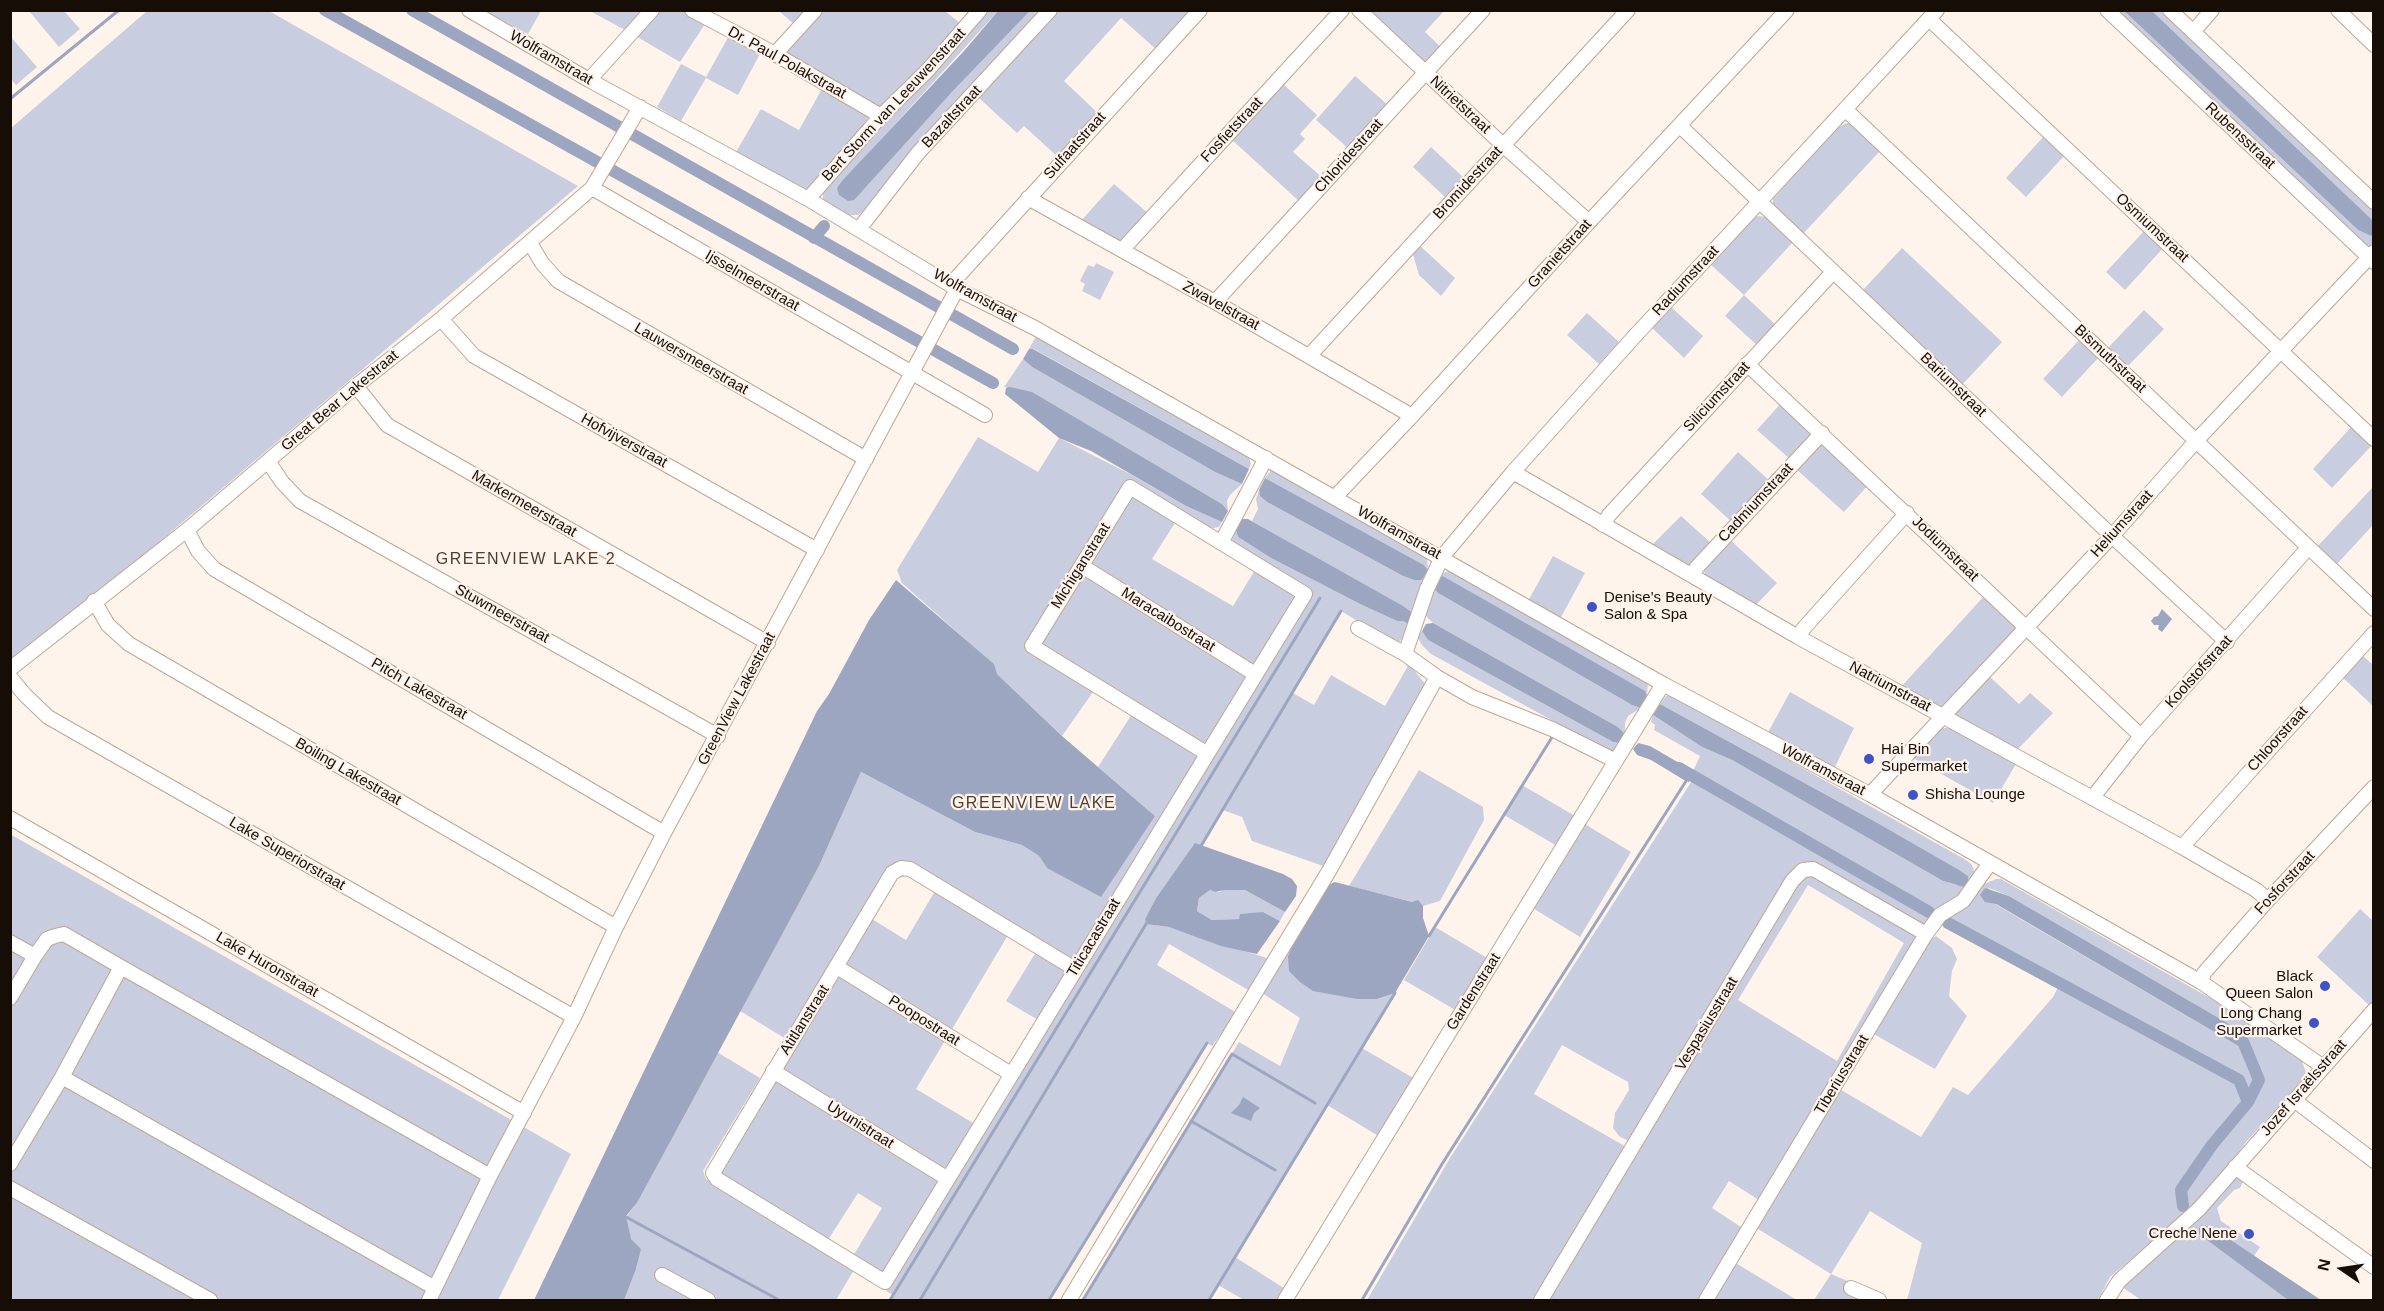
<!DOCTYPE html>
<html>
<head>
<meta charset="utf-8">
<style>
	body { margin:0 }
	#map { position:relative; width:2384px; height:1311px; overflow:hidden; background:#fff4ec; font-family:Arial,sans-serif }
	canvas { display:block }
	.frame { position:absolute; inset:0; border:12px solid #150d06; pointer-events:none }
	.north { position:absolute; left:2312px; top:1239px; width:60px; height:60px; -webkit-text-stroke:4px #fff4ec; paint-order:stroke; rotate:283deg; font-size:16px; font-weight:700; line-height:24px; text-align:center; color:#150d06 }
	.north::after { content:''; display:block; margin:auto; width:21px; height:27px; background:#150d06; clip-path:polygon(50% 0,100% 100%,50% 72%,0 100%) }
</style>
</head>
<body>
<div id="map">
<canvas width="2384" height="1311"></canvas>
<div class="frame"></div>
<div class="north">N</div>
</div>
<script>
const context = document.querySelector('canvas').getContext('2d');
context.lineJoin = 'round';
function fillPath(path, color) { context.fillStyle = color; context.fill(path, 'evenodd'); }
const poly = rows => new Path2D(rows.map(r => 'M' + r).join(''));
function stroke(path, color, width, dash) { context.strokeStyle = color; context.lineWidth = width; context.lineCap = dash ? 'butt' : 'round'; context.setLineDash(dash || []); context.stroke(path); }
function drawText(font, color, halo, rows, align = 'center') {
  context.font = font + ' Arial,sans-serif'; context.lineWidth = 4.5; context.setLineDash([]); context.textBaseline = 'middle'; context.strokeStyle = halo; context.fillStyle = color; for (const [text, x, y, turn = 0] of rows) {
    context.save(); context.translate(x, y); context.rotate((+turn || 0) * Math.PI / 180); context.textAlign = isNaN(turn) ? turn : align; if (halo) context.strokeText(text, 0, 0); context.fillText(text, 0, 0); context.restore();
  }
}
fillPath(poly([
	[29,11,64,11,80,29,59,47],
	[147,11,269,11,578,186,11,668,11,128],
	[485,11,541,11,528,34],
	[590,11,643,11,625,30],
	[655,11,690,11,707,21,680,62,634,35],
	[779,11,810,11,796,26],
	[818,11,945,11,961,24,937,52,878,110,786,53,785,47],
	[987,11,998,11,837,188,951,93,1030,11,1044,11,862,212,858,215,849,215,823,200,823,187],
	[1058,11,1194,11,1157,50,1121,18,1064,81,1099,114,1059,158,1024,126,1017,133,979,98],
	[1368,11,1444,11,1425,32,1442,48,1428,61,1424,62],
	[2114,11,2124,11,2358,230,2371,236,2373,234,2373,244,2370,246,2365,245],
	[2152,11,2163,11,2373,209,2373,222],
	[730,34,761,52,738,95,706,78,681,121,657,107,681,64,706,77],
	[10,36,37,67,16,85,11,79],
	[1355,76,1388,105,1349,149,1316,120],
	[1282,83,1317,115,1300,134,1305,139,1293,152,1323,178,1300,202,1231,139],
	[823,87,867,114,868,124,807,191,736,152,761,109,799,130],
	[1847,123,1851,123,1880,151,1802,235,1773,208,1773,199,1837,128],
	[2044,136,2065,155,2026,197,2006,178],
	[1431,147,1465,179,1447,199,1413,167],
	[1114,184,1149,214,1124,241,1117,243,1080,222],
	[1756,216,1769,217,1794,241,1744,295,1776,325,1758,346,1725,316,1744,295,1710,264],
	[2145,230,2164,247,2125,290,2106,272],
	[1418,244,1455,278,1441,296,1419,275,1412,251],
	[1902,248,2002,342,1961,386,1862,291],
	[1096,263,1114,272,1100,300,1082,291,1085,284,1080,281,1088,265,1094,267],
	[1671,307,1703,336,1684,358,1652,328],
	[2144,310,2164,329,2126,368,2106,350],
	[1587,313,1619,342,1599,364,1567,335],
	[1040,337,1249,457,1251,464,1249,469,1034,349,1029,349,1035,338],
	[2080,339,2099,357,2062,397,2043,379],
	[1023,359,1032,367,1215,472,1242,484,1230,495,1227,501,1228,511,1222,504,1032,393,1004,387],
	[1782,402,1810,430,1810,437,1791,460,1757,430],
	[2353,425,2373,444,2332,488,2313,469],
	[978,437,1038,472,1059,438,1132,475,1186,506,1222,522,1219,527,1209,529,1129,481,1026,647,1093,692,1062,736,997,674,993,664,902,583,897,570],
	[1827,444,1870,483,1844,512,1796,469,1817,446],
	[1738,452,1771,482,1733,523,1701,494],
	[1272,469,1427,557,1428,570,1424,565,1265,478],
	[2373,487,2373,525,2337,564,2333,564,2315,549],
	[1259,490,1260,496,1267,502,1403,576,1414,580,1422,580,1420,596,1414,614,1252,521,1258,509,1256,499],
	[1131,498,1137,498,1172,518,1175,523,1152,559,1233,606,1255,570,1292,591,1295,601,1255,662,1252,664,1091,565],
	[1681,516,1712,544,1694,563,1687,565,1651,546],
	[1236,530,1238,537,1271,558,1360,604,1397,621,1403,621,1410,625,1407,633,1400,641,1394,643,1341,611,1293,693,1314,705,1331,675,1385,706,1409,664,1426,685,1328,864,1323,866,1252,841,1242,817,1223,810,1201,846,1195,844,1156,898,1145,919,1147,924,1169,927,1270,959,1250,991,1169,944,1157,965,1237,1013,1212,1046,1207,1043,1049,1300,890,1300,893,1295,886,1291,1312,593,1234,544,1232,539],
	[1729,539,1777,583,1755,606,1706,577,1704,571,1705,565],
	[1553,556,1585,573,1560,619,1528,601],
	[1452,571,1648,682,1647,696,1644,691,1443,576,1439,577,1445,572],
	[1085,576,1090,577,1245,675,1245,681,1209,741,1204,745,1042,646,1043,639,1080,579],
	[1434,588,1438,593,1632,705,1641,708,1628,716,1625,723,1625,734,1618,727,1433,623,1426,616,1428,599],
	[1986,594,2013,621,2015,628,2013,634,1946,705,1940,707,1900,688],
	[1422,631,1428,640,1613,742,1620,743,1614,752,1608,751,1431,654,1422,645,1417,636],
	[2361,654,2373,665,2373,706,2341,676],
	[1988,675,2019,704,2030,693,2053,713,2014,753,1956,716,1955,711],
	[1790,692,1854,728,1832,773,1766,736],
	[1671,694,1966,860,1972,865,1976,877,1966,892,1940,909,1929,912,1931,918,1929,923,1922,925,1805,866,1630,1142,1619,1136,1613,1128,1615,1113,1629,1090,1628,1082,1562,1045,1534,1094,1628,1148,1536,1300,1367,1300,1450,1158,1695,776,1693,771,1700,756,1654,730,1655,725,1651,722,1653,715,1702,747,1732,760,1943,881,1956,885,1968,876,1874,821,1660,704,1666,696],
	[1132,714,1198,756,1197,761,1077,957,1072,960,892,866,786,1039,740,1011,819,866,861,772,975,832,1022,845,1039,856,1047,868,1155,816,1098,767],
	[1944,728,1950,728,2016,764,1993,803,1911,757,1938,729],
	[1419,770,1483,807,1484,820,1440,901,1423,906,1418,901,1412,902,1349,886],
	[1522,785,1575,816,1557,846,1504,815],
	[1583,823,1631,852,1580,937,1531,907],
	[10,834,571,1154,498,1300,11,1300],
	[1809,873,1917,935,1918,939,1762,1202,1729,1181,1712,1208,1744,1229,1701,1300,1545,1300,1797,880],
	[1808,885,1904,943,1837,1061,1738,1000],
	[1996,879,2001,879,2245,1018,2302,1061,2307,1076,2247,1141,2216,1181,2174,1223,2110,1277,2098,1300,1907,1300,1922,1243,1870,1211,1831,1274,1881,1295,1878,1300,1814,1300,1831,1274,1755,1227,1838,1088,1921,1137,1953,1087,1968,1095,2053,997,2060,983,1944,921,1950,913,1976,893,1984,884],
	[1989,888,2009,896,2236,1028,2245,1035,2247,1046,2240,1047,1995,904],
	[1224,889,1245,890,1285,912,1280,921,1263,912,1239,919,1212,920,1197,911,1199,898,1210,890,1219,892],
	[935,891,1008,935,951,1031,846,965,846,959,872,919,906,940],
	[2360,909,2373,921,2373,1003,2370,1006,2317,957],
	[1435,927,1489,959,1457,1011,1404,980],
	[1936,936,1952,948,1957,959,1952,971,1949,996,1967,1016,1935,1069,1872,1033,1927,942],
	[1293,944,1288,956,1377,999,1395,993,1362,1048,1415,1079,1380,1137,1327,1105,1235,1257,1287,1290,1280,1300,1244,1300,1218,1285,1209,1300,1083,1300,1239,1042,1280,1066,1300,1018,1262,993],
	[1036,952,1063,969,1065,973,1065,977,1038,1020,1006,1001],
	[839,976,946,1039,916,1089,975,1124,949,1166,945,1168,938,1167,784,1072,781,1068,835,978],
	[717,1052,760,1078,703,1171,706,1179,854,1270,836,1300,624,1300,635,1272,626,1217,637,1203],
	[774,1080,779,1080,938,1180,938,1185,887,1268,882,1271,877,1271,853,1256,882,1208,858,1193,828,1240,721,1174,720,1166],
	[2237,1174,2244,1180,2240,1188,2234,1190,2217,1208,2221,1221,2260,1247,2254,1256,2206,1225,2239,1263,2288,1300,2141,1300,2122,1287],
	[1734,1262,1797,1300,1710,1300]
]), '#c8cedf');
fillPath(poly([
	[998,11,1030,11,951,93,854,200,848,201,839,195,837,188,842,181,964,51],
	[2124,11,2152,11,2370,218,2373,222,2373,234,2371,236,2358,230],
	[1029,349,1033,349,1249,469,1242,484,1215,472,1032,367,1023,359],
	[1010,387,1032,392,1222,504,1228,511,1222,522,1186,506,1091,451,1059,438,1005,394,1006,388],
	[1265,478,1424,565,1428,570,1422,580,1414,580,1403,576,1267,502,1260,496,1259,490],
	[1242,519,1248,519,1403,606,1414,614,1410,625,1403,621,1397,621,1360,604,1271,558,1238,537,1236,530],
	[1443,576,1645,691,1647,696,1641,708,1632,705,1438,593,1434,588,1439,577],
	[896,580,994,664,997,674,1062,736,1155,816,1101,897,1047,868,1039,856,1022,845,975,832,861,772,819,866,637,1203,626,1216,631,1239,641,1249,635,1272,624,1300,534,1300,817,711,829,694,869,620],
	[2162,609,2172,619,2162,632,2158,629,2159,625,2154,625,2151,621,2154,617,2158,616],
	[1433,623,1618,727,1625,734,1620,743,1613,742,1428,640,1422,631,1426,624],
	[1660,704,1874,821,1959,870,1968,876,1968,881,1964,887,1943,881,1732,760,1702,747,1653,715],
	[1638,743,1650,746,1693,771,1692,777,1689,782,1684,780,1651,760,1637,755,1633,749],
	[1195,843,1283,874,1292,879,1297,886,1296,896,1285,912,1245,890,1224,890,1215,892,1210,890,1199,898,1197,911,1212,920,1239,919,1240,914,1263,912,1280,921,1257,954,1221,946,1169,927,1146,924,1145,919,1156,898],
	[1335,882,1412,902,1418,900,1423,906,1423,918,1429,936,1395,993,1377,999,1357,999,1313,991,1300,982,1289,971,1288,956,1293,944,1326,886],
	[1985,888,2009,896,2236,1028,2245,1035,2247,1046,2240,1047,1996,904,1985,902,1980,895],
	[1243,1097,1260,1108,1254,1113,1251,1121,1231,1113,1239,1105],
	[2202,1225,2211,1227,2321,1300,2288,1300,2199,1234,2199,1228]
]), '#9da6c1');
stroke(poly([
	[10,99,119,10],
	[1201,846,1341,611],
	[1429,936,1554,734],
	[1191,1121,1275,1170],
	[626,1217,779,1300],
	[890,1300,1320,598],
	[920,1300,1146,924],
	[1049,1300,1207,1043],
	[1083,1300,1232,1054,1315,1103],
	[1209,1300,1395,993],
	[1362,1300,1442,1164,1688,778]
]), '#9da6c1', 3);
stroke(poly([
	[325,10,993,383],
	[412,10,1013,349],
	[814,238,824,226],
	[1679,768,1929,912],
	[1948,923,2239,1080,2248,1102],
	[2183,1206,2181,1190,2212,1145,2248,1102,2259,1080,2242,1039,2237,1036]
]), '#9da6c1', 12);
const minor = poly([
	[469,10,589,80,808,199,957,289,1035,328,1663,684,1871,795,2201,982,2322,1066],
	[692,10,775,54,881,116],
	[1359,10,1503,145,1589,222],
	[2107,10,2374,262],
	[2170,10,2374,202],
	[2338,10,2374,45],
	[1929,19,2374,439],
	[2193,32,2212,10],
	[775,54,815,10],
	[589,80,652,10],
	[1846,110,2374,609],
	[1680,126,2112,536,2227,642],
	[592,188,985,415],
	[1028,198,1215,302,1412,416],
	[808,199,881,116,927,71,980,10],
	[859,229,918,153,1050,10],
	[530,243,542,263,558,281,866,459],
	[1122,250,1342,10],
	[951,284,1200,10],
	[1215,302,1483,10],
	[441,319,474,356,817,550],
	[1309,356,1628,10],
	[1747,364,2141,736],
	[356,386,387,425,768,643],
	[268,461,282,482,300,501,718,736],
	[1513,472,1798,637,2182,847,2256,890,2268,900],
	[1335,497,1412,416,1589,222,1787,10],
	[1603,525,1609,515,1833,272],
	[187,530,198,551,214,569,664,833],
	[1221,543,1266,458],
	[1082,566,1255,674],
	[1692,575,1697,567,1822,433],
	[94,601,108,625,129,644,616,927],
	[1358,628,1405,654],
	[1798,637,1804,628,1907,513],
	[10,669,187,530,356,386,441,319,592,188,640,107],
	[10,677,25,695,48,717,574,1017],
	[1437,677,1472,697,1552,729,1616,761],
	[1871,795,1875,789,2112,536,2196,441,2374,252],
	[2093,797,2141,736,2308,548],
	[10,818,524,1113],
	[2182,847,2374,633],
	[10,942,35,956],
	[837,967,1011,1074],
	[1075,969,910,869,901,868,892,873,713,1173,717,1179,885,1282,1305,594,1130,487,1032,646,1206,753],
	[2201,982,2204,973,2268,900,2374,787],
	[10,998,35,956,47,939,55,936,64,934,121,967],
	[773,1071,948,1179],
	[62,1077,435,1288],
	[2294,1100,2374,1161],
	[10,1164,62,1077,121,967,490,1176],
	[2235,1167,2374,1267],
	[10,1188,210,1300],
	[662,1275,708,1300],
	[1851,1288,1879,1300],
	[429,1300,490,1176,574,1017,616,927,664,833,957,289],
	[1069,1300,1329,871,1437,677,1405,654,1427,589,1442,557,1513,472,1633,338,1937,10],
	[1285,1300,1663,684],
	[1541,1300,1792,881,1803,870,1813,869,1822,874,1926,934],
	[1706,1300,1926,934,1940,915,1963,901,1990,863],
	[2107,1300,2119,1281,2199,1209,2374,1010]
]);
stroke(minor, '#bfa693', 16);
stroke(minor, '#fff', 14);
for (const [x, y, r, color] of [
	[1592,607,6,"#3f53c6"],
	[1869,759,6,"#3f53c6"],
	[1913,795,6,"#3f53c6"],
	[2325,986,6,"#3f53c6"],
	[2314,1023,6,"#3f53c6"],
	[2249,1234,6,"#3f53c6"]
]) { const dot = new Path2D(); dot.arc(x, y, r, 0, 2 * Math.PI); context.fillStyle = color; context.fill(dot); stroke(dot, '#fff4ec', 2); }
drawText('15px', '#150d06', '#fff4ec', [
	["Wolframstraat",551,58,30],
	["Dr. Paul Polakstraat",787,63,29],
	["Bert Storm van Leeuwenstraat",894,105,-47],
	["Nitrietstraat",1460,105,43],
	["Bazaltstraat",952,117,-47],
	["Fosfietstraat",1232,130,-47],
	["Rubensstraat",2240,136,43],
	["Sulfaatstraat",1075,146,-48],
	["Chloridestraat",1349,156,-48],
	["Bromidestraat",1468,183,-47],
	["Osmiumstraat",2152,228,43],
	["Granietstraat",1560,254,-48],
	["Ijsselmeerstraat",752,281,30],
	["Radiumstraat",1686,281,-47],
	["Wolframstraat",975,296,29],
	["Zwavelstraat",1221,306,29],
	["Lauwersmeerstraat",691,359,30],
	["Bismuthstraat",2110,359,43],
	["Bariumstraat",1953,385,44],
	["Siliciumstraat",1717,397,-47],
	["Great Bear Lakestraat",340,401,-40],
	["Hofvijverstraat",624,441,29],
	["Cadmiumstraat",1756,503,-47],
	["Markermeerstraat",524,504,30],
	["Heliumstraat",2122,524,-48],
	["Wolframstraat",1399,533,29],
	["Jodiumstraat",1945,549,44],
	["Michiganstraat",1081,566,-58],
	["Stuwmeerstraat",502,614,29],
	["Maracaibostraat",1168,620,32],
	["Koolstofstraat",2199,672,-48],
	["Natriumstraat",1890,687,28],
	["Pitch Lakestraat",419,689,30],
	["GreenView Lakestraat",737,699,-62],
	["Chloorstraat",2278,739,-48],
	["Wolframstraat",1823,770,28],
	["Boiling Lakestraat",348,772,30],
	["Lake Superiorstraat",287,854,30],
	["Fosforstraat",2285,883,-47],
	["Titicacastraat",1094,938,-59],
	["Lake Huronstraat",267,965,30],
	["Gardenstraat",1474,992,-58],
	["Atitlanstraat",805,1020,-58],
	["Poopostraat",924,1021,32],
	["Vespasiusstraat",1707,1024,-59],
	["Tiberiusstraat",1842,1075,-59],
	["Jozef Israëlsstraat",2304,1088,-49],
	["Uyunistraat",860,1125,32]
]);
drawText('15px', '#150d06', '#fff4ec', [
	["Denise's Beauty",1604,598],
	["Salon & Spa",1604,615],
	["Hai Bin",1881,750],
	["Supermarket",1881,767],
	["Shisha Lounge",1925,795],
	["Black",2313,977,"right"],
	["Queen Salon",2313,994,"right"],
	["Long Chang",2302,1014,"right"],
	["Supermarket",2302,1031,"right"],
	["Creche Nene",2237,1234,"right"]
], 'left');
context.letterSpacing = '1.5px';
drawText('16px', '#513d2c', '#fff4ec', [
	["GREENVIEW LAKE 2",526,560],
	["GREENVIEW LAKE",1034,804]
]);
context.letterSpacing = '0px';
</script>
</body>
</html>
